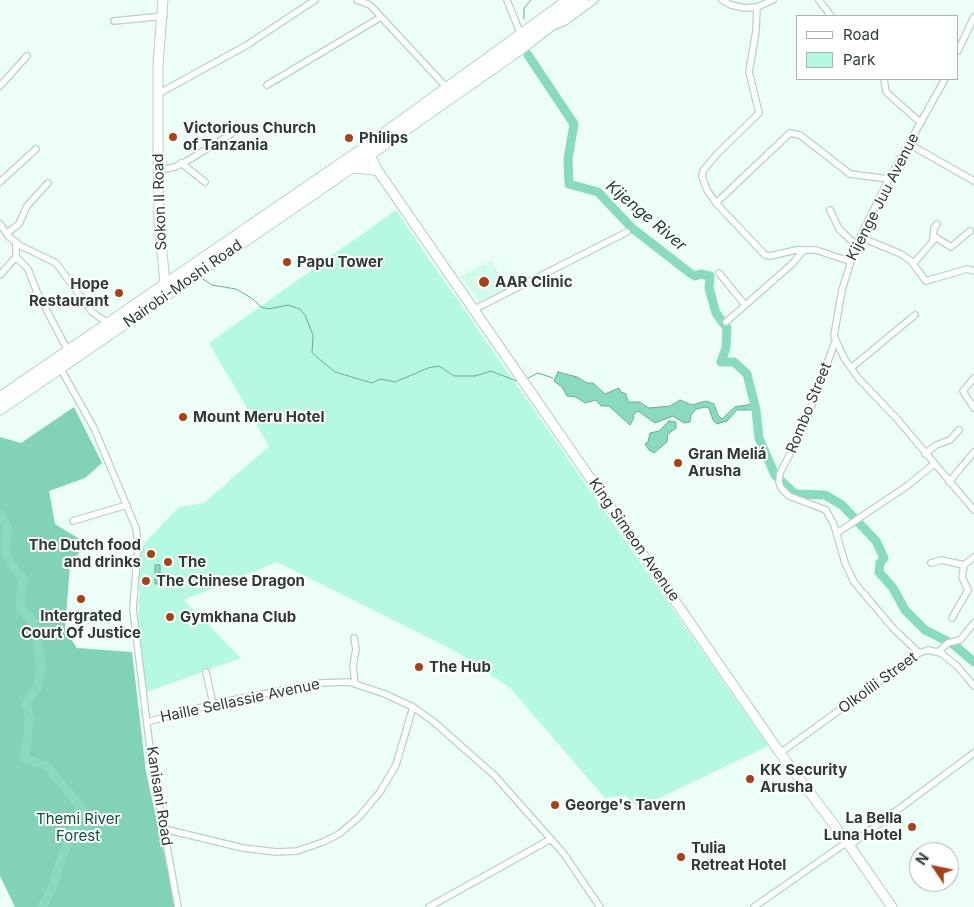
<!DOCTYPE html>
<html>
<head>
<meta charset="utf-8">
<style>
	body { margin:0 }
	#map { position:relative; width:974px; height:907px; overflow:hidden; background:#ecfef7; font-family:Inter,sans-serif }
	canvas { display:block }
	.legend { position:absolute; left:796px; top:15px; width:162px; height:65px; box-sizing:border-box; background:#fff; border:1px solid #acb1af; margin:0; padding:6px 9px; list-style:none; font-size:15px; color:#2f3b37 }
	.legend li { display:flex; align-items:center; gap:10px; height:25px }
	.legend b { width:25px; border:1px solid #acb1af }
	.north { position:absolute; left:909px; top:842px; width:50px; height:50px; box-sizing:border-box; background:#fff; border:1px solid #acb1af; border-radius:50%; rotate:304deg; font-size:14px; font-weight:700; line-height:20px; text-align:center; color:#2f3b37 }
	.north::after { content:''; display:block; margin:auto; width:18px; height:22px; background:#a74119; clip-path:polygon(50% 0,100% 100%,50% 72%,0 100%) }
</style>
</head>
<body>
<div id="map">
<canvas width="974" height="907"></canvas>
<ul class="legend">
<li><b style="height:6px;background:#fff"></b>Road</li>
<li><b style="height:14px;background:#b5fae0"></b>Park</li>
</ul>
<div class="north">N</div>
</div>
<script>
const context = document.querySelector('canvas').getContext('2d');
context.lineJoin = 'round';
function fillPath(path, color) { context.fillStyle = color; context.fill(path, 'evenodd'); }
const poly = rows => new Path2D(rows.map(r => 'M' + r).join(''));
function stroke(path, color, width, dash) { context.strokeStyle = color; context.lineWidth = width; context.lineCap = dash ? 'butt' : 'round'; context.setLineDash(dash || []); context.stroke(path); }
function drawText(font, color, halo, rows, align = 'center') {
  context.font = font + ' Inter,sans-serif'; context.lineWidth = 4; context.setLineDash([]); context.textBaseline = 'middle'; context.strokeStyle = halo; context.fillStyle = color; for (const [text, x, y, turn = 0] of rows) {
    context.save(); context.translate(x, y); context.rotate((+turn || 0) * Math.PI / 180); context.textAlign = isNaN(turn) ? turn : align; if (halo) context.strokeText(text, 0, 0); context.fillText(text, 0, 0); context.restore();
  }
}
fillPath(poly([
	[492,260,506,289,480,302,460,276]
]), '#d3fbeb');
fillPath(poly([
	[396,210,431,262,768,746,639,808,625,795,605,798,510,688,457,652,277,562,184,600,241,658,147,692,138,628,140,565,143,545,179,507,204,503,269,446,209,343]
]), '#b5fae0');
fillPath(poly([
	[74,407,102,463,85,478,49,491,55,524,86,543,70,565,65,630,77,648,132,652,146,772,173,893,178,907,15,907,0,876,0,437,21,443]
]), '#82d3b6');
const water = poly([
	[558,372,577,377,587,383,593,383,605,394,619,388,621,392,626,394,628,402,639,402,649,408,670,406,680,400,692,405,706,401,714,404,718,415,722,419,735,407,753,404,756,410,737,410,727,421,717,424,713,420,709,408,706,407,696,409,691,415,690,422,684,423,673,416,655,423,638,411,633,415,634,418,630,425,609,406,601,406,596,400,585,403,576,397,567,396,562,387,554,381,558,372],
	[669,421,676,422,676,428,668,434,667,442,654,453,649,450,645,444,648,442,650,433,659,431,669,421],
	[155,565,160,565,160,584,155,584,155,565]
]);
fillPath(water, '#8adbbe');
stroke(water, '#6fab96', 1);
stroke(poly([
	[524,19,524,8,531,0],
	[201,278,212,285,236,289,253,299,261,307,269,309,288,305,300,309,305,315,313,335,312,353,335,372,372,383,380,379,395,382,428,368,439,366,454,376,475,376,491,371,519,382],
	[528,378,538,373,553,378]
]), '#6fab96', 1);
stroke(poly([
	[528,55,574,124,568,159,569,184,598,192,632,228,690,273,695,276,701,274,710,276,709,288,716,313,727,328,726,348,721,362,734,362,747,374,756,410,759,438,775,475,795,494,825,495,842,505,876,541,884,558,880,563,879,572,893,588,905,610,925,630,953,644,974,662],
	[0,514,7,526,6,554,12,566,23,579,20,607,35,625,41,667,38,686,26,704,30,718,24,758,48,767,82,809,60,862,53,886,42,907]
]), '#8adbbe', 9);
const street = poly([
	[357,0,370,5,447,88],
	[507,0,521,35],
	[722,0,731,5,745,8,757,7,773,0],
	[819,0,831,16],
	[757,7,756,31,749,72,759,113,716,155,703,171,702,177,707,190,716,203,765,255,770,256,796,250,816,250,849,261],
	[114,21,164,16],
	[555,26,565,22,595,0],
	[958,51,974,17],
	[884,79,886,92,921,123],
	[945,79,889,179,856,245,842,290,834,336,844,358,859,379,897,419,974,510],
	[267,85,381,17],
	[0,86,27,56],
	[158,94,247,45,315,0],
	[909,144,974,181],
	[181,163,205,182],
	[159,170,175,167,187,161,231,134],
	[0,182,36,149],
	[716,203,790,133,800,135,850,174,889,179],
	[830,210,839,229,856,245],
	[0,224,9,237,19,245,56,263,92,312,108,323],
	[7,233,19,224,27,206,48,183],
	[860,237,901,254,911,261,926,281,967,269,974,271],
	[935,237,951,247,970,231],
	[16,257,28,269,37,292,68,351],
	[913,264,933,241,934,228,937,224],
	[719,273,745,305],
	[0,275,16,257,16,242],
	[475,309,627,232],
	[726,322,792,264,803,251],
	[835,342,803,429,780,473,779,482,781,488,789,496,826,510,834,525,845,563,854,582,892,627,919,653],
	[59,366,94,428,136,528,138,545,133,609,152,765,178,907],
	[851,368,915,315],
	[974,378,963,391,974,408],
	[925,454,936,445,950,440,959,430],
	[949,482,974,452],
	[73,521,127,505],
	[837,533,907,486,934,464],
	[931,563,941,560,964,565,974,557],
	[952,618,968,590,962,577,964,565],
	[354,638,356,649,353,666,355,683],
	[938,652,948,643,960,640,974,623],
	[206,672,213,704],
	[147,722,213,704,319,683,349,682,385,694,413,707,434,722,495,776,564,854,600,907],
	[780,753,919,653,928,650,941,653,957,666,974,686],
	[164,829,243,848,276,852,297,851,323,842,339,834,359,817,380,792,396,765,413,707],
	[849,846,974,753],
	[429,907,551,839],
	[754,907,847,842]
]);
const secondary = poly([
	[163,0,158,64,158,140,159,222,165,283]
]);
const primary = poly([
	[367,149,378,171,780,753,847,842,892,907]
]);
const highway = poly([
	[352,167,374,169],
	[0,398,366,147,569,0],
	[0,409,333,180,520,49,583,0]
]);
stroke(street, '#b5d3c7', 8);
stroke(secondary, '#b5d3c7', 11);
stroke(primary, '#b5d3c7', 11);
stroke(highway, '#b5d3c7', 13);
stroke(street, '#fff', 5.5);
stroke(secondary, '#fff', 9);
stroke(primary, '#fff', 9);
stroke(highway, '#fff', 11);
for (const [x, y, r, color] of [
	[173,137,5,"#a74119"],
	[349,138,5,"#a74119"],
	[287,262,5,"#a74119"],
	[484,282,6,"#a74119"],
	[119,293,5,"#a74119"],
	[183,417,5,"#a74119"],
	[678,463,5,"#a74119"],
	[151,554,5,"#a74119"],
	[168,562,5,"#a74119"],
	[146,581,5,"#a74119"],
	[81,599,5,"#a74119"],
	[170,617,5,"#a74119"],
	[419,667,5,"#a74119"],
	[750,779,5,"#a74119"],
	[555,805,5,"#a74119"],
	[912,827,5,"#a74119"],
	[681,857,5,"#a74119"]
]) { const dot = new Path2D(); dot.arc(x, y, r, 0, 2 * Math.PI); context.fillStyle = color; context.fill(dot); stroke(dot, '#fff', 2); }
drawText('bold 15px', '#2f3b37', '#fff', [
	["Victorious Church",183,128],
	["of Tanzania",183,145],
	["Philips",359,138],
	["Papu Tower",297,262],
	["AAR Clinic",495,282],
	["Hope",109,284,"right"],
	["Restaurant",109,301,"right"],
	["Mount Meru Hotel",193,417],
	["Gran Meliá",688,454],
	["Arusha",688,471],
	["The Dutch food",141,545,"right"],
	["and drinks",141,562,"right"],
	["The",178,562],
	["The Chinese Dragon",156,581],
	["Intergrated",81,616,"center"],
	["Court Of Justice",81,633,"center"],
	["Gymkhana Club",180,617],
	["The Hub",429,667],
	["KK Security",760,770],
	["Arusha",760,787],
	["George's Tavern",565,805],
	["La Bella",902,818,"right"],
	["Luna Hotel",902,835,"right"],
	["Tulia",691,848],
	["Retreat Hotel",691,865]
], 'left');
drawText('15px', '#2f3b37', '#fff', [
	["Kijenge Juu Avenue",883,197,-63],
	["Sokon II Road",160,202,-92],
	["Nairobi-Moshi Road",183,284,-35],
	["Rombo Street",809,408,-68],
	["King Simeon Avenue",634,540,55],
	["Olkolili Street",878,683,-36],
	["Haille Sellassie Avenue",240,701,-12],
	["Kanisani Road",159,796,81]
]);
drawText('15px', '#0a503d', '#fff', [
	["Themi River",78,819],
	["Forest",78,836]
]);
drawText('italic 16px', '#1b4034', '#fff', [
	["Kijenge River",646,216,40]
]);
</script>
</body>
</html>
